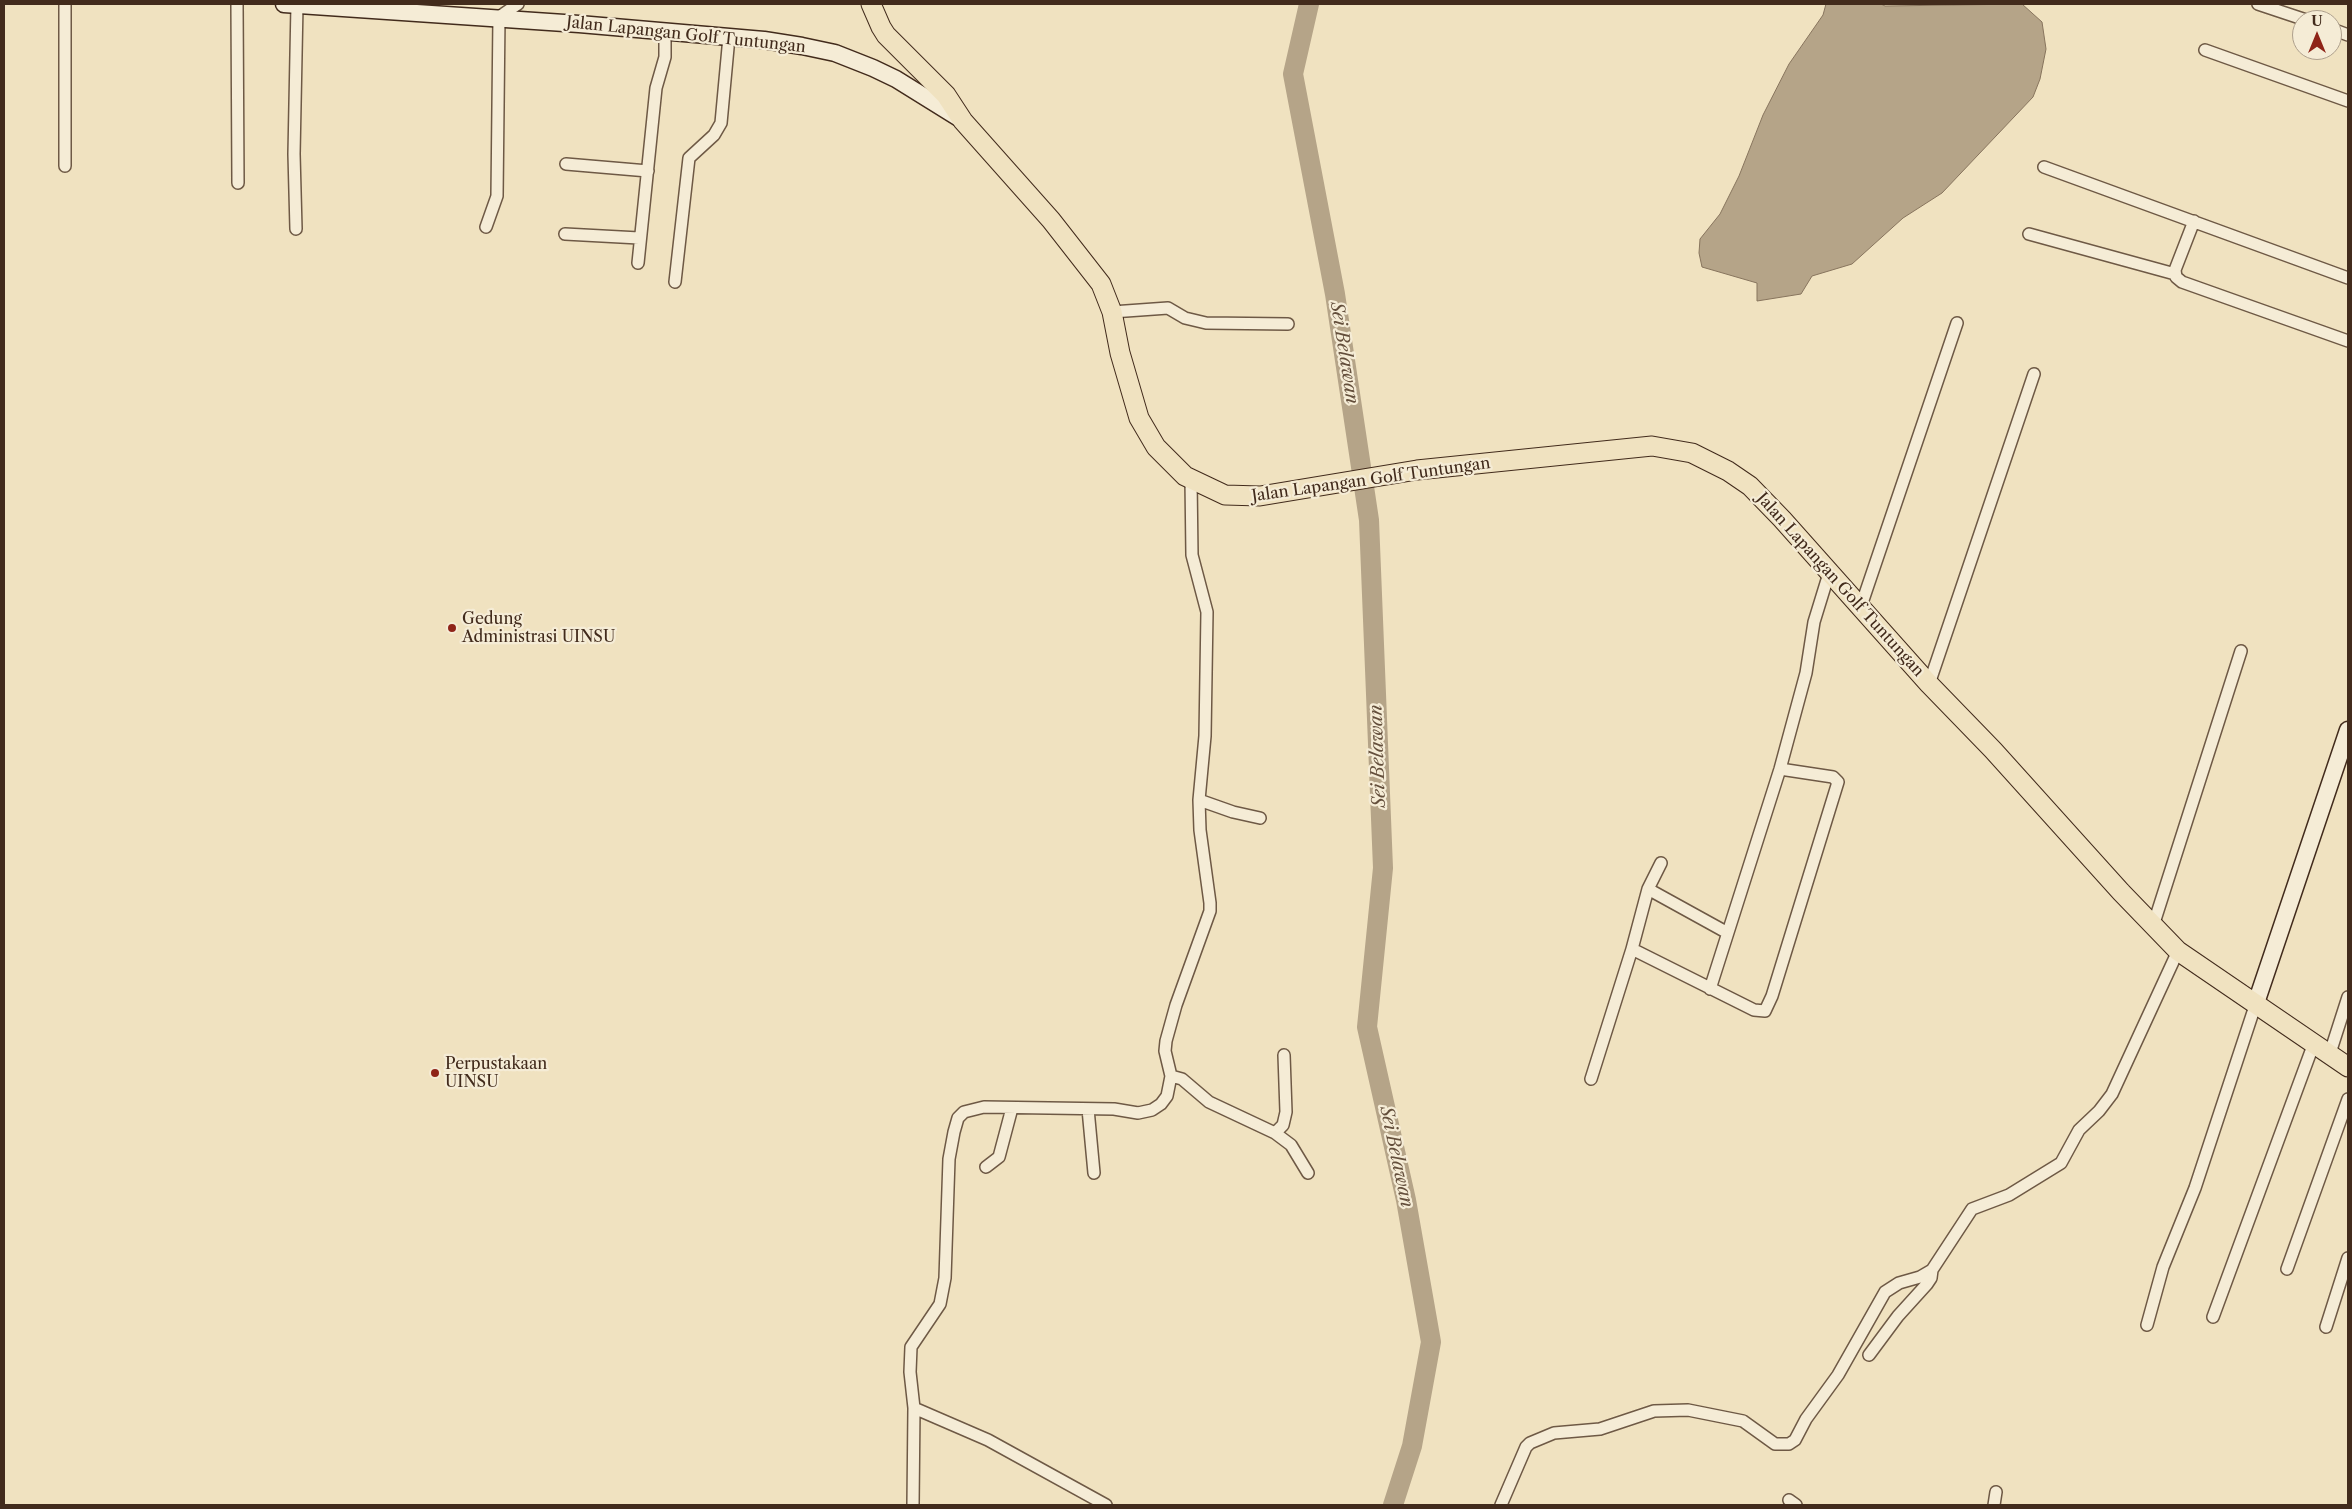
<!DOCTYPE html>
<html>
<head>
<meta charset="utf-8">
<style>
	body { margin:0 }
	#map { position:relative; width:2352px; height:1509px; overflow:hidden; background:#f0e2c0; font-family:"Libre Caslon Text",serif }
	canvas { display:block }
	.frame { position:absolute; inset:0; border:5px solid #422b1c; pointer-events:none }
	.north { position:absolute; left:2292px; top:10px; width:50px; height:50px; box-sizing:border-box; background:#f5ecd6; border:1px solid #ad9f8c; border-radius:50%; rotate:0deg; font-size:14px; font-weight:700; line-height:20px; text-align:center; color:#422b1c }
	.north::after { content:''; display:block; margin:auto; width:18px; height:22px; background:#8f2418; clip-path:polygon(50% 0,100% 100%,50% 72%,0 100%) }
</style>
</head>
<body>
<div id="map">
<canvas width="2352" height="1509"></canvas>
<div class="frame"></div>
<div class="north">U</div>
</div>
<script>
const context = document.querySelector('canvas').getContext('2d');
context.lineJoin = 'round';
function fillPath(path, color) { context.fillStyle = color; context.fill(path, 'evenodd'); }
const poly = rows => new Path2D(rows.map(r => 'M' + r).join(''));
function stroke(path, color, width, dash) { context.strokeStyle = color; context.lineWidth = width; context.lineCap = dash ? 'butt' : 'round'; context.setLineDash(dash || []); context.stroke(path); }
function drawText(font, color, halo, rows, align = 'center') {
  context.font = font + ' "Libre Caslon Text",serif'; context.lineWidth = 4.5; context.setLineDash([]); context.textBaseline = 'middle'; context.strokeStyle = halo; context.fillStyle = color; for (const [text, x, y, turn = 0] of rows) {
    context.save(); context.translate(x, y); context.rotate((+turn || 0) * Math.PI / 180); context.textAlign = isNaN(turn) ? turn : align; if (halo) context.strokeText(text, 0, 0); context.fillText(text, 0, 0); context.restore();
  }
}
const water = poly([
	[1826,4,1881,4,1885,6,2022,4,2042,22,2046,49,2040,79,2033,97,1942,193,1903,218,1852,264,1812,276,1801,294,1757,301,1757,283,1702,267,1699,253,1700,239,1720,214,1739,176,1763,115,1789,64,1823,15,1826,4]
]);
fillPath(water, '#b5a488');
stroke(water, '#87745d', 1);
stroke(poly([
	[1309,4,1293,74,1335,294,1369,520,1383,868,1367,1027,1406,1200,1431,1342,1412,1446,1393,1505]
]), '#b5a488', 20);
const street = poly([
	[237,4,238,183],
	[2258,4,2306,20],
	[2332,29,2348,35],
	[2205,50,2348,101],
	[566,164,648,171],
	[65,166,65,4],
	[2044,167,2348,278],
	[2194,221,2175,270,2176,277,2182,282,2348,341],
	[486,227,497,196,499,17,518,4],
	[296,229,294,154,297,5],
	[565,234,639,238],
	[2029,234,2175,274],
	[638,263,656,88,665,57,665,32],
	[675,282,689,158,714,135,721,123,729,37],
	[1112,312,1168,308,1185,318,1206,323,1288,324],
	[1861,606,1957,323],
	[1929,684,2034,374],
	[1199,800,1233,812,1260,818],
	[1661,863,1648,889,1632,949,1754,1010,1765,1011,1772,996,1838,782,1833,777,1780,769],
	[1648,889,1726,932],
	[2153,926,2241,651],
	[1710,989,1780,769,1806,673,1814,622,1830,570],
	[2330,1053,2348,997],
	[1171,1076,1182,1079,1209,1102,1275,1133,1291,1145,1308,1173],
	[1591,1079,1632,949],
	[1088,1109,1094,1173],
	[1275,1133,1283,1125,1286,1112,1284,1055],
	[986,1167,999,1157,1012,1108],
	[2287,1269,2348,1099],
	[2213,1317,2314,1043],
	[2147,1325,2163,1267,2195,1188,2256,1003],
	[2326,1327,2348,1258],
	[1869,1355,1898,1316,1927,1284,1931,1278,1932,1270],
	[914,1408,988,1440,1106,1505],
	[1789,1500,1796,1505],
	[913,1505,914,1408,910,1372,911,1347,940,1304,945,1278,949,1159,954,1132,958,1118,964,1112,984,1107,1114,1109,1138,1113,1152,1110,1161,1104,1167,1096,1171,1076,1165,1051,1166,1041,1176,1005,1210,911,1210,903,1200,830,1199,800,1205,736,1207,612,1192,555,1191,480],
	[1501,1505,1526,1447,1530,1443,1554,1433,1600,1429,1654,1411,1688,1410,1743,1421,1775,1444,1789,1444,1795,1440,1806,1419,1838,1375,1885,1292,1899,1283,1920,1277,1932,1270,1972,1209,2009,1195,2061,1163,2079,1130,2099,1111,2112,1094,2178,951],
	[1994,1505,1996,1492]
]);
const secondary = poly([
	[284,4,579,24,764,40,802,46,835,53,873,68,896,79,962,120],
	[2256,1003,2348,730]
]);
const primary = poly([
	[871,4,881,27,886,35,946,95,963,121,1051,220,1101,284,1112,312,1120,353,1139,418,1156,447,1185,476,1225,495,1260,496,1417,470,1652,446,1692,453,1728,471,1750,486,1782,519,1929,684,1993,750,2121,892,2178,951,2348,1067]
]);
stroke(street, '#6e5945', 14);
stroke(secondary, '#422b1c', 19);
stroke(primary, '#422b1c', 21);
stroke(street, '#f5ecd6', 11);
stroke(secondary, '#f5ecd6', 16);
stroke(primary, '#f0e2c0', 19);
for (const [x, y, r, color] of [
	[452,628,5,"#8f2418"],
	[435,1073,5,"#8f2418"]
]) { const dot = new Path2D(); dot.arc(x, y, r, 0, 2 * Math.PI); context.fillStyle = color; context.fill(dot); stroke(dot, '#f5ecd6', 2); }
drawText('16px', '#422b1c', '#f5ecd6', [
	["Jalan Lapangan Golf Tuntungan",686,35,6],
	["Jalan Lapangan Golf Tuntungan",1371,480,-8],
	["Jalan Lapangan Golf Tuntungan",1840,585,48]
]);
drawText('16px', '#422b1c', '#f5ecd6', [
	["Gedung",462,619],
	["Administrasi UINSU",462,637],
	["Perpustakaan",445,1064],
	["UINSU",445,1082]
], 'left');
drawText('italic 18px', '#644f3c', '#f5ecd6', [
	["Sei Belawan",1344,353,81],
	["Sei Belawan",1378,756,-92],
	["Sei Belawan",1396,1157,78]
]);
</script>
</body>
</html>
